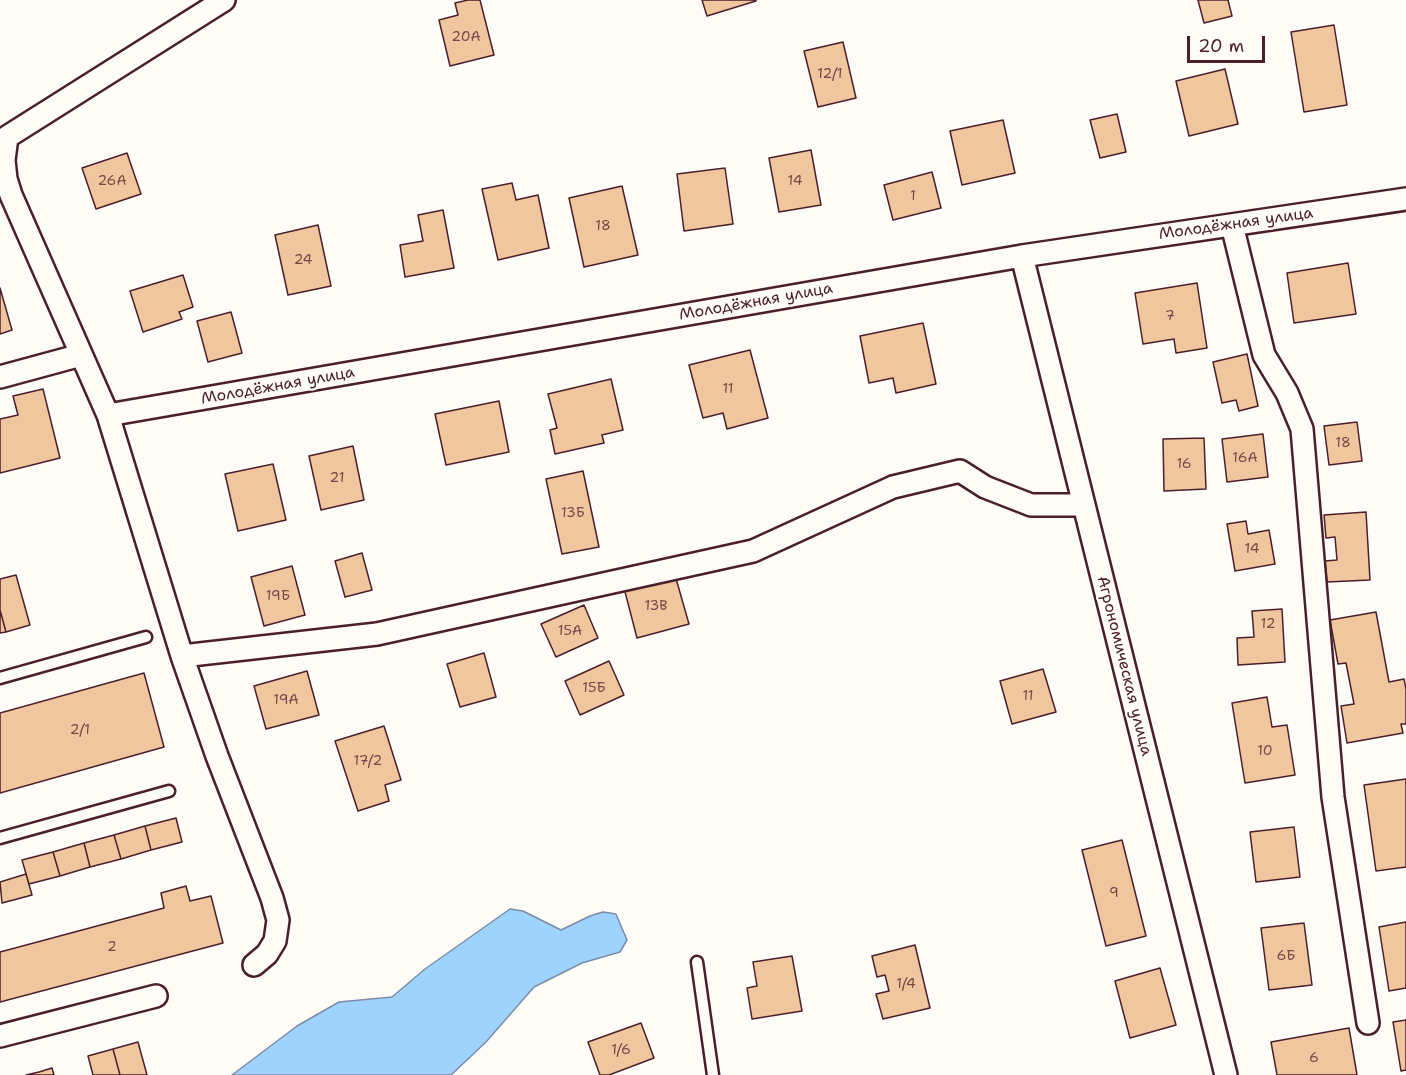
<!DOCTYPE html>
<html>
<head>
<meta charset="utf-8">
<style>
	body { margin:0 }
	#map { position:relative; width:1406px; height:1075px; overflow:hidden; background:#fdfcf7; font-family:"Shantell Sans",sans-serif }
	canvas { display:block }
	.scale { position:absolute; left:1187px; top:36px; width:78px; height:27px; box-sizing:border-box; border:3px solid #4a1f2b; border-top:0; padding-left:8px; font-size:18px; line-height:21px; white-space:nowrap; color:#4a1f2b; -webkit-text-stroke:4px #fdfcf7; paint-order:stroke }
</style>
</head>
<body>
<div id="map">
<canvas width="1406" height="1075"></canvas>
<div class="scale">20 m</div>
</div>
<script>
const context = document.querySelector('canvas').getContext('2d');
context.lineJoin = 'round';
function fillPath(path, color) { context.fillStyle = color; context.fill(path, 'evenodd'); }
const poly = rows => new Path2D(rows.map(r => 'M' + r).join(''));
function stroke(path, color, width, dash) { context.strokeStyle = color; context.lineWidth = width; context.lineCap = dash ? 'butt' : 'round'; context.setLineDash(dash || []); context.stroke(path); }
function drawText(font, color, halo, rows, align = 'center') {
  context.font = font + ' "Shantell Sans",sans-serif'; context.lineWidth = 4.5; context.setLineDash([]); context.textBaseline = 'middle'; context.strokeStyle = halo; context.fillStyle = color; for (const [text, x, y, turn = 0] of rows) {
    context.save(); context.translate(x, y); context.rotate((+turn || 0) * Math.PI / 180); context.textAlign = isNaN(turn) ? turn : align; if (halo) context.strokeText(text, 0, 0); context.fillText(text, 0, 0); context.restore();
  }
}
const water = poly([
	[510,909,523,911,561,930,590,916,603,912,616,914,627,940,620,952,582,963,534,987,486,1042,451,1075,232,1075,297,1026,339,1002,392,997,425,969,510,909]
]);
fillPath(water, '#9ed3fd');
stroke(water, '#7c8ba9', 1.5);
const building = poly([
	[468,0,480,0,494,55,450,66,439,20,458,15,455,3,468,0],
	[702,0,756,0,756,1,707,16,702,0],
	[1198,0,1228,0,1232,16,1204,23,1198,0],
	[1334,25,1347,105,1304,112,1291,32,1334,25],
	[843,42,856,98,818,107,804,51,843,42],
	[1225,69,1238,124,1189,136,1176,81,1225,69],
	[1117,114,1126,152,1100,158,1090,120,1117,114],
	[1003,120,1015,173,962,185,950,131,1003,120],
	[811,150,821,205,779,212,769,158,811,150],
	[127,153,141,194,96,209,82,168,127,153],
	[725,168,733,224,684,231,677,174,725,168],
	[932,172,941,208,893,220,884,185,932,172],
	[512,183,516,200,538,195,549,248,498,260,482,189,512,183],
	[622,186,638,255,584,267,569,198,622,186],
	[443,210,454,268,405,277,400,245,423,241,418,215,443,210],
	[318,225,331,286,288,295,275,235,318,225],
	[1348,263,1356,314,1294,323,1287,273,1348,263],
	[183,275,193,307,179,312,182,319,143,332,130,291,183,275],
	[1197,283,1207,348,1176,353,1174,339,1143,344,1135,293,1197,283],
	[0,288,12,330,0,334,0,288],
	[231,312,242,353,208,362,197,321,231,312],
	[923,323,936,384,896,393,893,378,869,383,860,336,923,323],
	[750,350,768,418,727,429,723,413,703,418,689,365,750,350],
	[1247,354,1258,406,1239,411,1236,400,1222,403,1213,362,1247,354],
	[611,379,623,430,602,435,604,443,555,454,550,430,557,428,548,394,611,379],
	[43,389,60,458,0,473,0,419,18,415,13,396,43,389],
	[499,401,509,452,446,465,435,414,499,401],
	[1357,422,1362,461,1329,465,1324,426,1357,422],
	[1263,434,1268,477,1227,482,1222,439,1263,434],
	[1204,438,1206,489,1164,491,1163,439,1204,438],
	[353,446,364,500,321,510,309,456,353,446],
	[273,464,286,520,238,531,225,474,273,464],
	[583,471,599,547,562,554,546,479,583,471],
	[1366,512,1370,580,1327,582,1325,561,1337,560,1335,537,1326,538,1324,515,1366,512],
	[1246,521,1248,534,1269,530,1275,564,1235,571,1227,524,1246,521],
	[362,553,372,590,345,597,335,561,362,553],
	[292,566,305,615,264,626,251,577,292,566],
	[16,575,30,625,6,632,0,610,0,579,16,575],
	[675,575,689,624,637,638,624,588,675,575],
	[584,605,598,638,556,657,541,624,584,605],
	[1282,609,1285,662,1238,665,1237,638,1254,637,1252,611,1282,609],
	[0,610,6,632,0,633,0,610],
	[1376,612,1389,682,1404,679,1406,689,1406,724,1401,724,1403,733,1347,743,1341,706,1354,704,1346,663,1338,664,1330,620,1376,612],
	[484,653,496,697,460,707,447,664,484,653],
	[609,661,624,695,580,715,565,681,609,661],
	[1043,669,1056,712,1012,724,1000,681,1043,669],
	[307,671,319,715,266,729,254,686,307,671],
	[144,673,164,747,0,793,0,713,144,673],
	[1267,697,1272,727,1287,725,1295,775,1245,783,1232,703,1267,697],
	[384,726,401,780,385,785,389,801,358,811,335,741,384,726],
	[1406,779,1406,867,1376,871,1364,785,1406,779],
	[176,818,182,842,151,850,145,826,176,818],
	[145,826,151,850,121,859,114,835,145,826],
	[1294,827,1300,877,1256,882,1250,832,1294,827],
	[114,835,121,859,90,867,84,843,114,835],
	[1122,840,1146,936,1106,946,1082,850,1122,840],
	[84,843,90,867,60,876,53,852,84,843],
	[53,852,60,876,29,884,22,860,53,852],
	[26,874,32,895,2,903,0,882,26,874],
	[186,886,190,901,211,896,223,943,0,1002,0,952,164,908,161,893,186,886],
	[1406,922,1406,988,1389,991,1379,927,1406,922],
	[1304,923,1312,985,1269,990,1261,928,1304,923],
	[915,945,930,1008,883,1019,876,994,889,991,885,975,877,977,872,956,915,945],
	[792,956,802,1011,752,1019,747,988,757,986,753,962,792,956],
	[1160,968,1176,1025,1130,1038,1115,981,1160,968],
	[1406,1020,1406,1070,1401,1071,1393,1022,1406,1020],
	[641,1023,654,1058,609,1075,600,1075,588,1042,641,1023],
	[1349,1028,1357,1075,1277,1075,1271,1042,1349,1028],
	[138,1042,147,1075,120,1075,113,1049,138,1042],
	[113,1049,120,1075,93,1075,88,1056,113,1049],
	[52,1068,54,1075,26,1075,39,1072,52,1068]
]);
fillPath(building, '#f0c69f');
stroke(building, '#4a1f2b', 1.5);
const service = poly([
	[0,678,146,637],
	[0,838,169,791],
	[697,962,713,1075]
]);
const minor = poly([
	[224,0,7,137,4,160,6,179,11,195,108,415,182,656,217,756,272,898,278,920,275,941,267,954,254,965],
	[1232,225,1264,355,1287,393,1302,429,1333,797,1368,1023],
	[1022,256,1226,1075],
	[0,377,81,355],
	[108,415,1022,256,1406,199],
	[182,656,377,634,753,551,893,487,960,471,985,487,1031,505,1084,505],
	[0,1036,156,996]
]);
stroke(service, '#4a1f2b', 15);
stroke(minor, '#4a1f2b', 26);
stroke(service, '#fdfcf7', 10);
stroke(minor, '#fdfcf7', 21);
drawText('14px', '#744948', null, [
	["20А",466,37],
	["12/1",830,74],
	["26А",112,181],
	["14",795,181],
	["1",913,196],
	["18",603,226],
	["24",303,260],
	["7",1170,316],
	["11",728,389],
	["18",1343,443],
	["16А",1245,458],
	["16",1184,464],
	["21",337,478],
	["13Б",573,513],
	["14",1252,549],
	["19Б",278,596],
	["13В",656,606],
	["12",1268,624],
	["15А",570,631],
	["15Б",594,688],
	["11",1028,696],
	["19А",286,700],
	["2/1",80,730],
	["10",1265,751],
	["17/2",368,761],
	["9",1114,893],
	["2",112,947],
	["6Б",1286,956],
	["1/4",906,984],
	["1/6",621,1050],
	["6",1314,1058]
]);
drawText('16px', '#4a1f2b', '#fdfcf7', [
	["Молодёжная улица",1236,224,-8],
	["Молодёжная улица",756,302,-10],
	["Молодёжная улица",278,386,-10],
	["Агрономическая улица",1124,666,76]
]);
</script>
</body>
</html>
